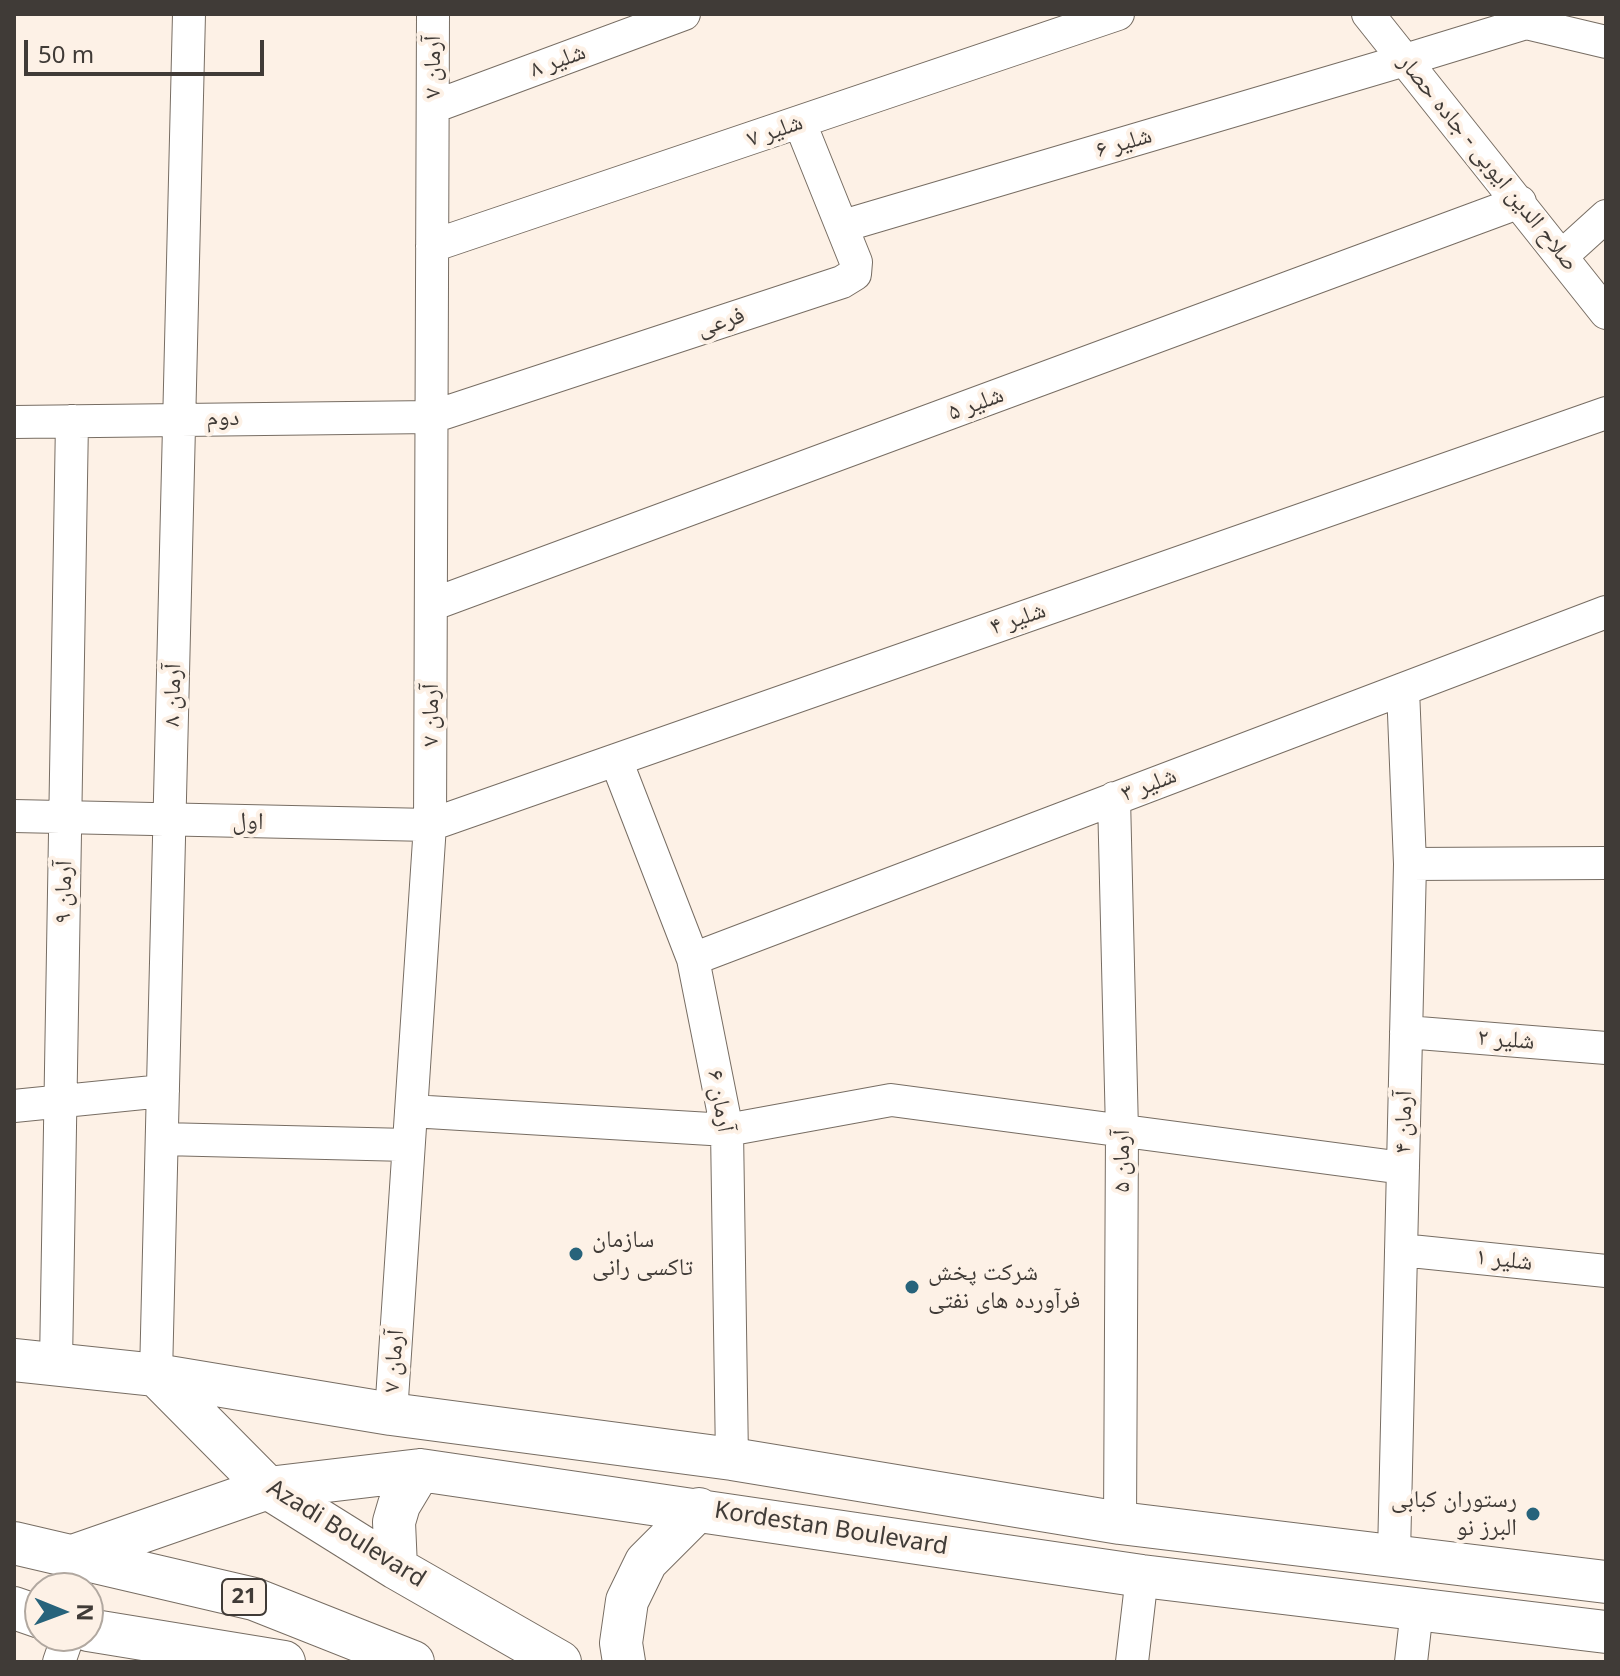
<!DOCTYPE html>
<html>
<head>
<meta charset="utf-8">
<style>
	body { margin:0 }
	#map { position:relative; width:1620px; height:1676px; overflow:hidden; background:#fdf1e6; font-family:"Noto Sans",sans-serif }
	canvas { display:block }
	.frame { position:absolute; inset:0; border:16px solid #403b37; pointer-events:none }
	.north { position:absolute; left:24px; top:1572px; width:80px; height:80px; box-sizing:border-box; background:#fdf1e6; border:2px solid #b1a8a0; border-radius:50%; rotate:91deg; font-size:22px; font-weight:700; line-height:32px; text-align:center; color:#403b37 }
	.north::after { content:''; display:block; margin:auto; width:28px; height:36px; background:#27637b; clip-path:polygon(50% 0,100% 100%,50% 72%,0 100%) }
	.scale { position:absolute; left:24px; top:40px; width:240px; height:36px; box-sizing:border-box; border:4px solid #403b37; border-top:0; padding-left:10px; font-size:24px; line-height:28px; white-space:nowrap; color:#403b37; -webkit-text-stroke:6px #fdf1e6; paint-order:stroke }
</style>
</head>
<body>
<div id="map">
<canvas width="1620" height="1676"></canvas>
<div class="frame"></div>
<div class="north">N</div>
<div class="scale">50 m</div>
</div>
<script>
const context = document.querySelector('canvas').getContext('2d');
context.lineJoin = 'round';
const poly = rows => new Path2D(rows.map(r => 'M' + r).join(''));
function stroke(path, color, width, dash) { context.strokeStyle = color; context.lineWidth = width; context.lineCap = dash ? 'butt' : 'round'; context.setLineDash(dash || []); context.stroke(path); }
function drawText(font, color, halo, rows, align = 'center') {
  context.font = font + ' "Noto Sans","Noto Naskh Arabic",sans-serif'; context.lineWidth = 8; context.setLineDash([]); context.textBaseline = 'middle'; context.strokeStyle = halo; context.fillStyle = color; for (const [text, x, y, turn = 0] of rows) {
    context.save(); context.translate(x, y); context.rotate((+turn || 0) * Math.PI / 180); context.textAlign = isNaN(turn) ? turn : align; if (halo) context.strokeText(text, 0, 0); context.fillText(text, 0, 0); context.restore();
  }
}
const minor = poly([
	[1368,14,1606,313],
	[1518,16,1526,23,1606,42],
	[433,107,684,14],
	[843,226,1405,60,1526,23,1542,14],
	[432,246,1118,14],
	[1563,255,1606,216],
	[14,422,432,417,842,282,855,274,856,262,800,123],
	[431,605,1520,202],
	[616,760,693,959,727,1130,732,1459],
	[1114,798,1122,1131,1120,1523],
	[14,816,430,825,1606,413],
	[1410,864,1606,863],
	[693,959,1606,612],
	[1406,1032,1606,1048],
	[14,1106,163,1091],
	[411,1111,727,1130,891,1100,1403,1168],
	[162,1139,408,1145],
	[1401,1250,1606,1271],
	[56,1363,72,421],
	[156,1375,189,14],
	[391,1414,430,825,433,14],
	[1394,1554,1410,864,1403,689],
	[59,1662,68,1636],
	[1132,1662,1142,1576],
	[1411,1662,1417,1610]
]);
const major = poly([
	[14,1360,156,1375,391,1414,732,1459,1120,1523,1606,1582],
	[156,1375,268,1488,396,1568,560,1662],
	[14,1543,254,1599,413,1662],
	[67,1558,268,1488,420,1470,1142,1576,1606,1632],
	[396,1568,394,1522,399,1505,420,1470],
	[14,1608,40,1617],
	[88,1630,284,1662],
	[624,1662,621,1643,627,1601,646,1562,699,1509]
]);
stroke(minor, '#776d63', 34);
stroke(major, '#776d63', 44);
stroke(minor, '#fff', 32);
stroke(major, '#fff', 42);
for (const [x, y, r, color] of [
	[576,1254,8,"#27637b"],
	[912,1287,8,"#27637b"],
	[1533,1514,8,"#27637b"]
]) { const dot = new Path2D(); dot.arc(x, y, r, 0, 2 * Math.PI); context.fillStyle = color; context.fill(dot); stroke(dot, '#fdf1e6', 3); }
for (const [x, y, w] of [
	[244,1597,44]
]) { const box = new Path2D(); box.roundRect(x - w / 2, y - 18, w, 36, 6); context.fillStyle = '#fdf1e6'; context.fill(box); stroke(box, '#403b37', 2); }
drawText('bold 22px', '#403b37', null, [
	["21",244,1597]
]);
drawText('24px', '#403b37', '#fdf1e6', [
	["شلیر ۸",558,61,-20],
	["آرمان ۷",433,67,-90],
	["شلیر ۷",775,131,-19],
	["شلیر ۶",1124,143,-16],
	["صلاح الدین ایوبی - جاده حصار",1488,163,51],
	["فرعی",721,322,-18],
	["شلیر ۵",976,404,-20],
	["دوم",223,418],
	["شلیر ۴",1018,619,-19],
	["آرمان ۸",173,695,-89],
	["آرمان ۷",431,715,-90],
	["شلیر ۳",1149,785,-21],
	["اول",248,822,1],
	["آرمان ۹",64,892,-89],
	["شلیر ۲",1506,1040,4],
	["آرمان ۶",720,1101,80],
	["آرمان ۴",1404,1122,-89],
	["آرمان ۵",1122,1161,-90],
	["شلیر ۱",1504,1260,6],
	["آرمان ۷",394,1361,-86],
	["Kordestan Boulevard",831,1529,9],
	["Azadi Boulevard",346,1534,32]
]);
drawText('24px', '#403b37', '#fdf1e6', [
	["سازمان",592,1240],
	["تاکسی رانی",592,1268],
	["شرکت پخش",928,1273],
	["فرآورده های نفتی",928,1301],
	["رستوران کبابی",1517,1500,"right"],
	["البرز نو",1517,1528,"right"]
], 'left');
</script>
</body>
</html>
